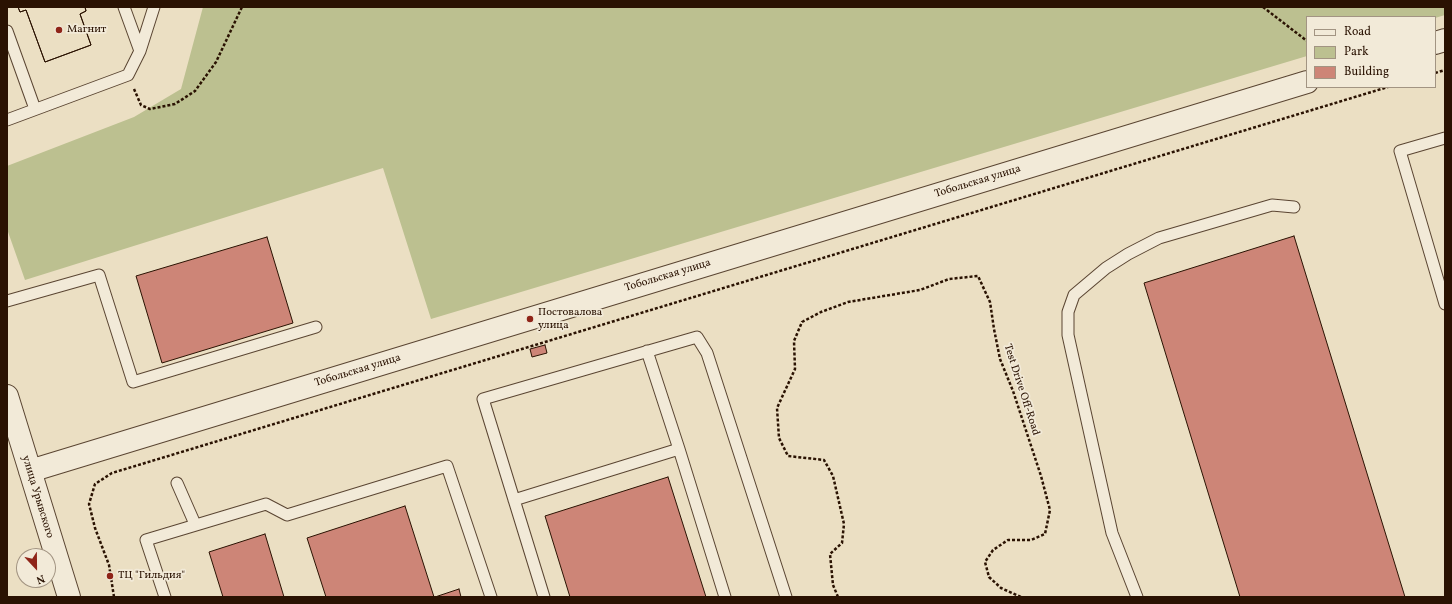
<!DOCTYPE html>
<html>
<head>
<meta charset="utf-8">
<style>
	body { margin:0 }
	#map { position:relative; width:1452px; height:604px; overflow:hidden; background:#ebdfc3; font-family:Vollkorn,serif }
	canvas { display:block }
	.frame { position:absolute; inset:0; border:8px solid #2a1202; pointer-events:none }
	.legend { position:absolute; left:1306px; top:16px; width:130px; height:72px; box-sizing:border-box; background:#f2ead8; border:1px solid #a29482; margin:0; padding:5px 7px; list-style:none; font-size:12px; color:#2a1202 }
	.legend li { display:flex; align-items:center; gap:8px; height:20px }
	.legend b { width:20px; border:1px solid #a29482 }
	.north { position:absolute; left:16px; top:548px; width:40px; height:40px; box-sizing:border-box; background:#f2ead8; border:1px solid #a29482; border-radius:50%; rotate:158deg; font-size:11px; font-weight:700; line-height:16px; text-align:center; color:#2a1202 }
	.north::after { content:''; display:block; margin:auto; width:14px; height:18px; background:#8f2418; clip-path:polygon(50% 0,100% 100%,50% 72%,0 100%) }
</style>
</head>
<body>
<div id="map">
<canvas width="1452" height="604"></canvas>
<div class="frame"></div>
<ul class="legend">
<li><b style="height:5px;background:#f2ead8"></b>Road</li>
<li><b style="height:11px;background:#bcc090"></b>Park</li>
<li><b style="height:11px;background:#cd8577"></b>Building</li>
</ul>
<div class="north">N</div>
</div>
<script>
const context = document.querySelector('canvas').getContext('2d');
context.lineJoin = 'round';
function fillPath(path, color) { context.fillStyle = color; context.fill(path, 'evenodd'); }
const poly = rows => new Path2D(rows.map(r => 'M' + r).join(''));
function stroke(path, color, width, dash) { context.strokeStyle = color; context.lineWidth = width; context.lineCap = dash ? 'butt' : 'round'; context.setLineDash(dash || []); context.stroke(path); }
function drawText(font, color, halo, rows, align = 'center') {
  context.font = font + ' Vollkorn,serif'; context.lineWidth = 3.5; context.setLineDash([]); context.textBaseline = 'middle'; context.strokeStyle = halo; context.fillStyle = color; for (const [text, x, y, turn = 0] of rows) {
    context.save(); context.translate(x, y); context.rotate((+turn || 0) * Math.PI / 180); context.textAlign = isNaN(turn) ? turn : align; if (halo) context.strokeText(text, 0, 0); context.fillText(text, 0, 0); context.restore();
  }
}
fillPath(poly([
	[203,7,1445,7,1445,15,1435,18,1307,17,1307,56,431,319,383,168,25,280,7,229,7,166,134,117,181,89]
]), '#bcc090');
const building = poly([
	[18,7,85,7,86,11,80,14,91,45,45,62,26,10,20,12,18,7],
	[18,7,85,7,86,11,80,14,91,45,45,62,26,10,20,12,18,7],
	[1294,236,1405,597,1240,597,1144,283,1294,236],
	[267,237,293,323,162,363,136,276,267,237],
	[545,345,547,353,532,357,530,349,545,345],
	[668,477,706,597,570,597,545,516,668,477],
	[405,506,434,597,326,597,307,538,405,506],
	[265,534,284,597,223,597,209,552,265,534],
	[459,589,461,597,435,597,459,589]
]);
fillPath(building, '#cd8577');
stroke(building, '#2a1202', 1);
const lane = poly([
	[124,7,140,51],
	[7,31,35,109],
	[7,120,128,75,140,51,154,7],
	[1445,138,1400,151,1445,304],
	[7,301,99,275,133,382,316,327],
	[647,351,679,449,725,597],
	[177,483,195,524],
	[514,500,679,449],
	[165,597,146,540,266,504,287,515,447,466,491,597],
	[544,597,483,399,697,337,707,353,786,597],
	[1137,597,1112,533,1068,335,1068,312,1074,295,1106,268,1128,254,1159,238,1272,205,1294,207]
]);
const street = poly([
	[1435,43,1445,40],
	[7,396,69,597],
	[30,471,1307,82]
]);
stroke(lane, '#5a4532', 13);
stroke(street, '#5a4532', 24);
stroke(poly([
	[1263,7,1307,41],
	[1435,73,1445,70],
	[134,89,141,105,150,109,175,104,195,91,216,62,242,7],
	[114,597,109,565,95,528,89,504,95,484,112,473,1388,87],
	[838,597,833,585,830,554,842,543,844,524,833,476,824,460,788,456,779,438,777,408,795,369,794,341,802,322,821,312,848,302,920,290,949,279,978,276,990,302,994,329,1000,359,1013,391,1041,476,1050,510,1045,534,1031,540,1008,540,993,550,985,562,989,577,1001,588,1021,597]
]), '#2a1202', 2.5, [3, 2]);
stroke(lane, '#f2ead8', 11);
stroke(street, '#f2ead8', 22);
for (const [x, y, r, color] of [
	[59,30,4,"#8f2418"],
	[530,319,4,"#8f2418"],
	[110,576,4,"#8f2418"]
]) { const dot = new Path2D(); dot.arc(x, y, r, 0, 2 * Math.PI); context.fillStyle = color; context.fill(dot); stroke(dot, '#f2ead8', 1.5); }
drawText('11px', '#2a1202', '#f2ead8', [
	["Магнит",67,30],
	["Постовалова",538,313],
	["улица",538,326],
	["ТЦ \"Гильдия\"",118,576]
], 'left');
drawText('11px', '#2a1202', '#f2ead8', [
	["Тобольская улица",978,182,-17],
	["Тобольская улица",668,276,-17],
	["Тобольская улица",358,371,-17],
	["Test Drive Off-Road",1021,390,72],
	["улица Урывского",37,497,73]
]);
</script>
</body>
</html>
